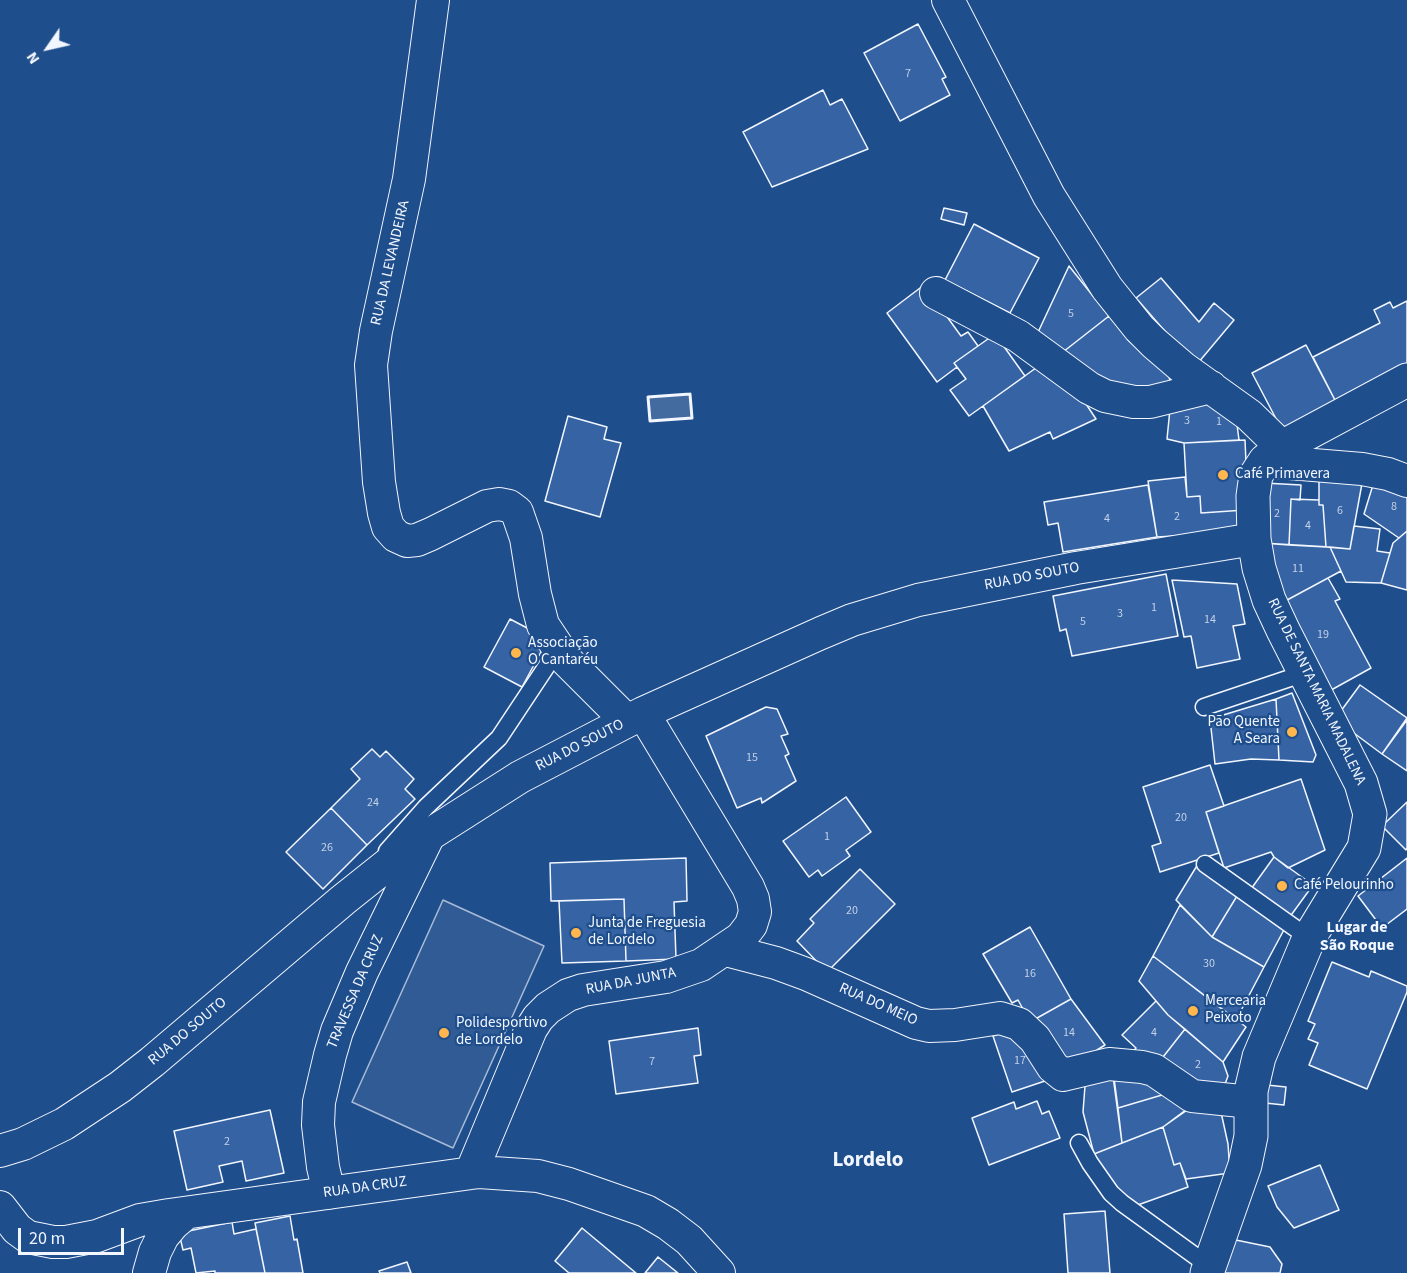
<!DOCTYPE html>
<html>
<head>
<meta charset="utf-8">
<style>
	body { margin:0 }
	#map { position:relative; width:1407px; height:1273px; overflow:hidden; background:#1f4e8c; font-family:"Source Sans 3",sans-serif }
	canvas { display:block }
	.north { position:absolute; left:18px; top:18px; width:60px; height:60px; -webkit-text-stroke:4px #1f4e8c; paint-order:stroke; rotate:236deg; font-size:16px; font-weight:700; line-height:24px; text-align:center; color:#f2f6ff }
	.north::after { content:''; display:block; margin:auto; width:21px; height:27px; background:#f2f6ff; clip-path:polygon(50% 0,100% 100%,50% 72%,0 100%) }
	.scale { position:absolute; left:18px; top:1228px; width:106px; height:27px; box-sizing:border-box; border:3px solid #f2f6ff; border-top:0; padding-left:8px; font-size:18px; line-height:21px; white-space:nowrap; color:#f2f6ff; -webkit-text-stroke:4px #1f4e8c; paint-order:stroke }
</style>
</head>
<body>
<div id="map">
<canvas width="1407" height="1273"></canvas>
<div class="north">N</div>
<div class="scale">20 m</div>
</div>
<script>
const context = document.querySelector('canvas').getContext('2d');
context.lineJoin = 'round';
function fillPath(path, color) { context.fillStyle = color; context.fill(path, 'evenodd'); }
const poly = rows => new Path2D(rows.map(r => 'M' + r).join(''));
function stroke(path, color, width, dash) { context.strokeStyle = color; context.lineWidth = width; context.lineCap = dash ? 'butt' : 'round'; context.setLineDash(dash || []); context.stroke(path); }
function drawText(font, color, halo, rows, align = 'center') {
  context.font = font + ' "Source Sans 3",sans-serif'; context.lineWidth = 4.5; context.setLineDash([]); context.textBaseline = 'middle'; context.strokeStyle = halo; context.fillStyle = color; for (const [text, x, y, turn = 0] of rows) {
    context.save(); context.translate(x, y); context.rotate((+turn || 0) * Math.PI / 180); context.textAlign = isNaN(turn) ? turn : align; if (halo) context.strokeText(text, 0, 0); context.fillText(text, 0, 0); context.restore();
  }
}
const built = poly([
	[443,900,544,946,453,1148,352,1102,443,900]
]);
fillPath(built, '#305b95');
stroke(built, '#a8bbd7', 1.5);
const water = poly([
	[690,394,692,418,650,421,648,397,690,394]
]);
fillPath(water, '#446ba0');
stroke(water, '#a8bbd7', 1.5);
const building = poly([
	[918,24,946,77,942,79,950,95,900,121,864,53,918,24],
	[823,90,830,105,842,99,868,149,772,187,743,132,823,90],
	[944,208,967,213,964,225,941,219,944,208],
	[974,224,1039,258,1010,313,945,280,974,224],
	[1069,266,1109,316,1054,359,1033,343,1069,266],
	[1161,278,1199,322,1214,303,1234,320,1198,363,1177,345,1136,298,1161,278],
	[924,285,961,336,968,332,978,346,954,363,957,367,937,382,887,313,924,285],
	[1407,301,1407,372,1337,404,1313,357,1380,323,1374,310,1390,302,1393,308,1407,301],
	[1109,316,1129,341,1168,374,1173,390,1086,383,1054,359,1109,316],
	[995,334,1025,376,969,416,950,390,966,379,954,363,995,334],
	[1306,345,1337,404,1283,432,1252,373,1306,345],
	[1047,360,1066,374,1096,419,1053,439,1050,432,1009,451,983,406,1047,360],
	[1171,399,1222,399,1236,417,1239,440,1184,443,1167,439,1171,399],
	[568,416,607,427,604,439,621,443,600,517,545,501,568,416],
	[1245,440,1247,485,1245,510,1201,513,1200,496,1187,497,1184,443,1245,440],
	[1376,475,1407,491,1407,531,1399,538,1364,514,1376,475],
	[1185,477,1187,497,1200,496,1201,513,1245,510,1242,532,1157,537,1148,481,1185,477],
	[1319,478,1363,478,1350,549,1326,547,1323,505,1319,505,1319,478],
	[1264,483,1301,485,1300,500,1291,499,1289,545,1262,543,1264,483],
	[1148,485,1157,537,1063,552,1058,523,1048,525,1044,502,1148,485],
	[1291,499,1319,500,1319,505,1323,505,1326,547,1289,545,1291,499],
	[1354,526,1380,529,1377,551,1390,553,1381,583,1346,582,1330,547,1350,549,1354,526],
	[1407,531,1407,590,1381,583,1393,543,1407,531],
	[1262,543,1330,547,1341,571,1276,606,1262,543],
	[1166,574,1178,636,1072,656,1066,629,1060,631,1053,596,1166,574],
	[1328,578,1340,599,1335,601,1371,668,1324,694,1276,606,1328,578],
	[1172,580,1237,584,1245,624,1233,626,1240,659,1197,668,1191,636,1184,637,1172,580],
	[510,619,548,639,522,687,484,667,510,619],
	[1360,685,1407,718,1382,754,1335,719,1360,685],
	[1292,693,1316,755,1313,762,1279,760,1276,699,1292,693],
	[1276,699,1279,760,1251,759,1215,764,1210,719,1276,699],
	[766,707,777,709,788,734,781,736,789,754,785,756,796,781,762,803,761,798,737,808,706,736,766,707],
	[1407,720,1407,771,1382,754,1407,720],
	[372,749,380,757,386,751,414,779,405,789,415,799,367,845,331,808,360,779,351,769,372,749],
	[1210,765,1224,806,1206,812,1219,853,1160,872,1152,846,1161,843,1143,787,1210,765],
	[1301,779,1325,850,1288,868,1274,857,1271,852,1224,868,1206,812,1301,779],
	[846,797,871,832,846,850,850,856,822,876,818,870,809,877,783,841,846,797],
	[1407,802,1407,848,1406,850,1382,826,1407,802],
	[331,808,367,845,323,889,286,852,331,808],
	[1274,857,1313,885,1289,918,1251,889,1274,857],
	[686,858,687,901,674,902,676,959,626,961,624,899,551,901,550,863,686,858],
	[1407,858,1407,909,1382,928,1358,896,1407,858],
	[1198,864,1237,896,1212,937,1176,900,1198,864],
	[860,869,895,904,827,972,797,941,814,923,810,919,860,869],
	[1237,896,1286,926,1264,967,1212,937,1237,896],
	[624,899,626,961,562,963,559,901,624,899],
	[1180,905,1212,937,1264,967,1236,1020,1153,956,1180,905],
	[1030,927,1071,999,1030,1022,1018,1000,1012,1003,983,954,1030,927],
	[1153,956,1246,1027,1223,1062,1168,1015,1139,981,1153,956],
	[1332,962,1369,977,1371,971,1407,986,1407,992,1367,1089,1309,1065,1318,1043,1308,1039,1315,1024,1308,1021,1332,962],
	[1071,999,1105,1045,1097,1050,1102,1058,1070,1072,1030,1022,1071,999],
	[1156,1001,1168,1015,1185,1029,1156,1066,1132,1053,1136,1048,1122,1035,1156,1001],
	[698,1028,701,1055,694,1056,698,1083,616,1094,609,1041,698,1028],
	[1015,1029,1032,1043,1045,1081,1012,1092,993,1036,1015,1029],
	[1185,1029,1223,1062,1228,1076,1221,1095,1200,1096,1163,1057,1185,1029],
	[1112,1069,1122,1143,1094,1154,1083,1112,1086,1073,1112,1069],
	[1145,1073,1162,1095,1118,1108,1114,1078,1145,1073],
	[1267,1085,1286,1087,1284,1105,1265,1103,1267,1085],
	[1162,1095,1193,1106,1163,1127,1122,1143,1118,1108,1162,1095],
	[1037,1101,1042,1114,1049,1111,1060,1138,989,1165,972,1118,1014,1102,1016,1109,1037,1101],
	[1219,1103,1228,1144,1230,1173,1186,1179,1180,1163,1174,1165,1163,1127,1191,1106,1219,1103],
	[270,1110,284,1173,246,1181,242,1161,219,1166,223,1182,187,1190,174,1131,270,1110],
	[1163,1127,1174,1165,1180,1163,1188,1187,1135,1206,1111,1189,1094,1154,1163,1127],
	[1320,1165,1339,1210,1294,1228,1277,1207,1268,1186,1320,1165],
	[1105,1211,1110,1273,1068,1273,1064,1214,1105,1211],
	[290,1216,294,1240,297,1239,303,1273,265,1273,255,1223,290,1216],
	[232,1222,234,1234,256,1229,265,1273,215,1273,215,1271,196,1273,191,1248,183,1250,179,1233,232,1222],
	[582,1228,636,1273,569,1273,555,1261,582,1228],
	[1226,1238,1270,1247,1282,1264,1280,1273,1219,1273,1226,1238],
	[658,1257,678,1273,645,1273,658,1257],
	[407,1262,411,1273,380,1273,379,1271,407,1262]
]);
fillPath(building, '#3563a3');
stroke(building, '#f2f6ff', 1.5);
const service = poly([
	[1204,707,1305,673],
	[387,851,426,807,499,738,558,649],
	[1205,864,1309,938],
	[1079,1143,1090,1163,1111,1193,1122,1203,1209,1266]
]);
const minor = poly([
	[433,0,409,179,376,331,371,365,379,482,384,513,388,527,396,536,407,541,417,540,431,534,487,506,499,504,509,506,517,512,526,538,535,594,543,625,567,661,627,721],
	[948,0,1049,196,1107,288,1139,328,1154,343,1182,367,1249,415,1282,447],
	[936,293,1018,336,1089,388,1105,396,1134,402,1150,402,1211,387],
	[1265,461,1362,469,1388,474,1407,481],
	[726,950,776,963,806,974,916,1023,929,1026,955,1025,1000,1018,1019,1024,1035,1039,1053,1067,1063,1075,1109,1064,1142,1067,1154,1070,1192,1096,1251,1102],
	[0,1151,23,1144,64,1124,120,1087,152,1062,343,900,407,849,520,777,643,713,821,633,852,620,918,600,1076,568,1254,539],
	[471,1173,531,1029,538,1018,548,1008,568,995,583,990,666,977,701,965,741,938,751,925,755,912,753,899,748,887,643,713],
	[329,1193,323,1167,318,1125,319,1102,330,1055,337,1031,362,972,428,837],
	[0,1207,17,1229,28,1237,53,1242,66,1242,97,1236,140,1220,169,1215,479,1172,538,1176,569,1184,646,1211,668,1224,689,1240,719,1273],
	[149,1273,155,1252,163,1236,173,1224,186,1213]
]);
const secondary = poly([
	[1207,1273,1245,1165,1251,1136,1251,1091,1259,1057,1309,938,1364,848,1370,814,1361,783,1283,630,1269,600,1259,568,1254,539,1253,496,1256,475,1265,461,1282,447,1407,380]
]);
stroke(service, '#f2f6ff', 19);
stroke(minor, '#f2f6ff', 34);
stroke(secondary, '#f2f6ff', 35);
stroke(service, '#1f4e8c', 16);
stroke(minor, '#1f4e8c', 32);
stroke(secondary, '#1f4e8c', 33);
stroke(poly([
	[690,394,692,418,650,421,648,397,690,394]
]), '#f2f6ff', 3);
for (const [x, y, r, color] of [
	[1223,475,6,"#ffb74d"],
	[516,653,6,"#ffb74d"],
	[1292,732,6,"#ffb74d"],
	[1282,886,6,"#ffb74d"],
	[576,933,6,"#ffb74d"],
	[1193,1011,6,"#ffb74d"],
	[444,1033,6,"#ffb74d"]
]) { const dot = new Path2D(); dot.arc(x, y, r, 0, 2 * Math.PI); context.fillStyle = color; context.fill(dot); stroke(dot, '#1f4e8c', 2); }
drawText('12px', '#c3d1e8', null, [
	["7",908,74],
	["5",1071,314],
	["3",1187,421],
	["1",1219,422],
	["8",1394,507],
	["6",1340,511],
	["2",1277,514],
	["2",1177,517],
	["4",1107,519],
	["4",1308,526],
	["11",1298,569],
	["1",1154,608],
	["3",1120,614],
	["14",1210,620],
	["5",1083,622],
	["19",1323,635],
	["15",752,758],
	["24",373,803],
	["20",1181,818],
	["1",827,837],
	["26",327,848],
	["20",852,911],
	["30",1209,964],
	["16",1030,974],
	["14",1069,1033],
	["4",1154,1033],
	["17",1020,1061],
	["7",652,1062],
	["2",1198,1065],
	["2",227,1142]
]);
drawText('15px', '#f2f6ff', '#1f4e8c', [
	["RUA DA LEVANDEIRA",391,263,-77],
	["RUA DO SOUTO",1032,577,-11],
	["RUA DE SANTA MARIA MADALENA",1316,692,64],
	["RUA DO SOUTO",580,746,-27],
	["RUA DA JUNTA",631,982,-11],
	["TRAVESSA DA CRUZ",356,992,-67],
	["RUA DO MEIO",878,1005,24],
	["RUA DO SOUTO",188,1032,-40],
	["RUA DA CRUZ",365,1188,-8]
]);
drawText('15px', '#f2f6ff', '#1f4e8c', [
	["Café Primavera",1235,475],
	["Associação",528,644],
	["O Cantaréu",528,661],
	["Pão Quente",1280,723,"right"],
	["A Seara",1280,740,"right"],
	["Café Pelourinho",1294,886],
	["Junta de Freguesia",588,924],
	["de Lordelo",588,941],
	["Mercearia",1205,1002],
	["Peixoto",1205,1019],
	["Polidesportivo",456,1024],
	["de Lordelo",456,1041]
], 'left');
drawText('bold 16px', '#f2f6ff', '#1f4e8c', [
	["Lugar de",1357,928],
	["São Roque",1357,946]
]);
drawText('bold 21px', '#f2f6ff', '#1f4e8c', [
	["Lordelo",868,1161]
]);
</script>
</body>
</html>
